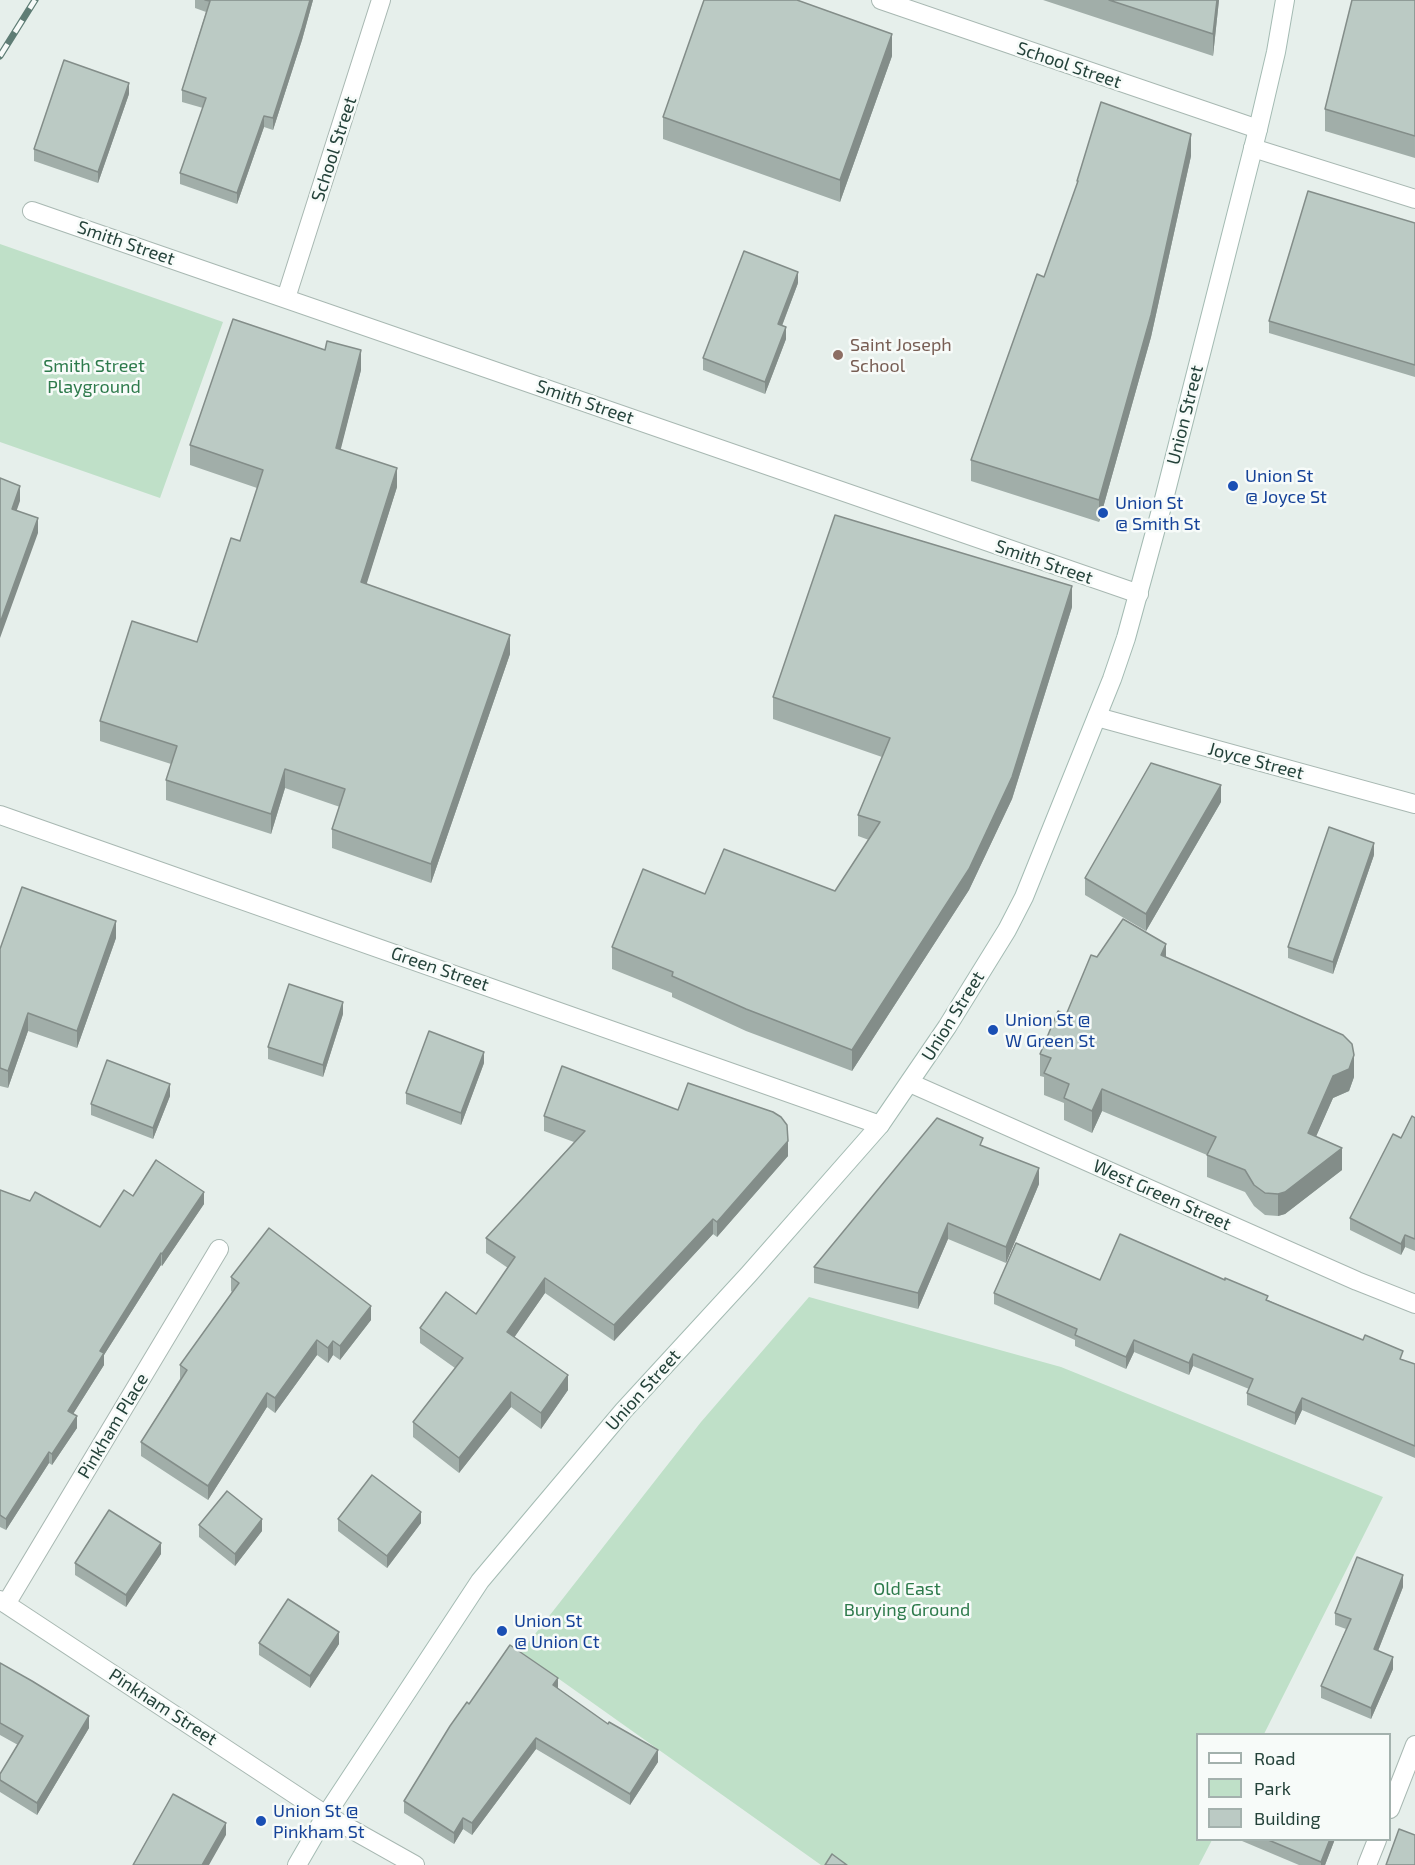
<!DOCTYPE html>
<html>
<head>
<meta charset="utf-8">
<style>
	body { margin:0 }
	#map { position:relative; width:1415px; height:1865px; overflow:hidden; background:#e6efeb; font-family:"Exo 2",sans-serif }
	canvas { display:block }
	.legend { position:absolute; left:1196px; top:1733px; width:195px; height:108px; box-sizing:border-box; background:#f7fbf9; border:2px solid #a3b1ad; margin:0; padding:8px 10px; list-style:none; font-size:18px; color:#24423a }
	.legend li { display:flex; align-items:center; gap:12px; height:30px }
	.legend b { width:30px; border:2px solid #a3b1ad }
</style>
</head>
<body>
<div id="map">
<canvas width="1415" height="1865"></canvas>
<ul class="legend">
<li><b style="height:8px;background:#fff"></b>Road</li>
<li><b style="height:16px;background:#bfe0c8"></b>Park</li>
<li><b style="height:16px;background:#bbcac4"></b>Building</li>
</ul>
</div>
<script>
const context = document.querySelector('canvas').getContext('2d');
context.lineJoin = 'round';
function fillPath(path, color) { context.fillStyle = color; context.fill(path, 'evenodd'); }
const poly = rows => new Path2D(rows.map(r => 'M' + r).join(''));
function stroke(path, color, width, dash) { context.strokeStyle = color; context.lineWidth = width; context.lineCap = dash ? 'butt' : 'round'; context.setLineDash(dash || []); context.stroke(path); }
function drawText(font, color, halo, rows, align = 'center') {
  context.font = font + ' "Exo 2",sans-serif'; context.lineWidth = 5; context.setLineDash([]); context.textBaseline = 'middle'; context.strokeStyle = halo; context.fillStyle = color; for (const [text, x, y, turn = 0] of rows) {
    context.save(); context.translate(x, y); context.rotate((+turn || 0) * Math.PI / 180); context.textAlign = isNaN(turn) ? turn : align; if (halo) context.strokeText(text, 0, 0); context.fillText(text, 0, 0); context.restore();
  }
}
fillPath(poly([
	[0,244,223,322,160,498,0,442],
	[809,1297,1061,1367,1383,1497,1264,1734,1198,1734,1198,1840,1212,1840,1199,1865,821,1865,521,1652,701,1422]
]), '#bfe0c8');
const minor = poly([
	[1253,148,1415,199],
	[32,211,1139,594],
	[286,298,381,0],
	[1097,717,1415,804],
	[0,815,880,1125],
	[910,1083,1357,1281,1415,1304],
	[0,1600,326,1815,415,1865],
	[6,1604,219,1249],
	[1390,1809,1415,1745],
	[1367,1865,1377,1840]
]);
const tertiary = poly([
	[881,0,1258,129]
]);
const secondary = poly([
	[297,1865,326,1815,480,1581,624,1410,749,1274,880,1125,947,1027,1007,930,1024,897,1112,679,1126,638,1164,499,1258,129,1276,52,1285,0]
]);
stroke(minor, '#a8b8b2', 20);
stroke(tertiary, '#a8b8b2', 20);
stroke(secondary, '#a4bbb3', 20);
stroke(minor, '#fff', 18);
stroke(tertiary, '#fff', 18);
stroke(secondary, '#fff', 18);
const rail = poly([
	[0,56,35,0]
]);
stroke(rail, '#5f7d75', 7);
stroke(rail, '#f7fbf9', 4.5, [14]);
fillPath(poly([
	[195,0,313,0,302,40,273,130,264,127,237,204,180,184,180,173,203,108,182,102,182,90,206,12,195,8],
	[1043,0,1219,0,1213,56],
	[1415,0,1415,158,1325,131,1325,109],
	[892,56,840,202,663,139,663,117],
	[129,94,98,183,34,161,34,149],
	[1191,156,1151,337,1099,522,971,481,971,460,1044,277,1077,186,1077,181],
	[1415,223,1415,377,1269,333,1269,321],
	[798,283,782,326,786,339,765,394,703,370,703,358],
	[361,370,340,450,397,487,366,584,510,654,431,883,332,848,332,829,340,807,285,788,271,834,166,800,166,780,171,764,100,741,100,721,197,642,240,541,257,488,190,465,190,445],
	[1072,607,1012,799,969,890,852,1071,746,1031,672,997,672,993,612,969,612,947,705,894,835,891,869,840,858,836,858,815,882,757,773,719,773,697],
	[1221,802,1146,931,1085,895,1085,878],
	[1374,855,1333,974,1288,958,1288,947],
	[116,938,77,1048,28,1031,8,1088,0,1086,0,949],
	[1097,957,1166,957,1354,1077,1349,1091,1333,1098,1316,1136,1342,1170,1285,1214,1278,1216,1265,1215,1254,1206,1245,1192,1207,1177,1207,1155,1102,1111,1092,1133,1064,1120,1064,1103,1044,1095,1044,1077,1040,1076,1040,1054,1066,1015],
	[343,1014,323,1077,268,1059,268,1047],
	[484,1063,461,1125,406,1104,406,1093],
	[170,1096,153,1139,91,1115,91,1104],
	[544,1116,788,1156,717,1237,713,1234,614,1341,545,1293,514,1337,568,1390,541,1429,511,1407,459,1473,413,1437,413,1422,455,1368,420,1343,420,1328,476,1314,508,1268,486,1253,486,1238,574,1142,544,1131],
	[1415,1118,1415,1251,1405,1247,1401,1255,1350,1230,1350,1218,1401,1138],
	[983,1146,1039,1184,1006,1263,948,1239,918,1309,814,1283,814,1267],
	[0,1190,100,1227,133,1196,204,1204,162,1266,161,1265,104,1355,104,1365,73,1414,77,1428,52,1465,49,1463,6,1530,0,1527],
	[231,1277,371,1320,340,1360,333,1355,328,1363,317,1355,275,1413,267,1407,208,1500,141,1456,141,1442,180,1379,180,1365,232,1292,231,1291],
	[1100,1280,1268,1300,1403,1361,1415,1364,1415,1458,1302,1410,1295,1425,1247,1405,1247,1393,1249,1389,1193,1366,1189,1375,1134,1352,1126,1369,1075,1346,1075,1340,994,1304,994,1293],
	[338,1519,421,1523,387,1568,338,1531],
	[199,1525,262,1531,235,1566,199,1537],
	[161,1554,126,1607,75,1575,75,1563],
	[1403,1587,1378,1651,1393,1669,1371,1719,1321,1698,1321,1686,1346,1629,1335,1625,1335,1613],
	[259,1643,339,1644,310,1688,259,1655],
	[0,1663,89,1728,37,1815,0,1792,0,1774,18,1745,0,1735],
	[558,1689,658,1762,630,1805,536,1749,472,1835,463,1829,454,1844,404,1813,404,1801,469,1704],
	[1242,1839,1335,1839,1325,1865,1299,1865,1242,1841]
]), '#a1aea9');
fillPath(poly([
	[310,0,313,0,302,40,273,130,273,118],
	[1217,0,1219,0,1213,56,1213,34],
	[892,34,892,56,840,202,840,180],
	[129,83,129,94,98,183,98,172],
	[264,116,264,127,237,204,237,193],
	[1191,134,1191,156,1151,337,1099,522,1099,500],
	[798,272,798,283,778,336,778,324],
	[786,327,786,339,765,394,765,382],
	[361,350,361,370,336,468,336,448],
	[397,468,397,487,361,602,361,582],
	[20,486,20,501,12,524,12,509],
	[38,518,38,533,0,638,0,623],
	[1072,586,1072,607,1012,799,969,890,852,1071,852,1050],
	[510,635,510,654,431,883,431,864],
	[285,769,285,788,271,834,271,814],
	[1221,785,1221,802,1146,931,1146,914],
	[1374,843,1374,855,1333,974,1333,962],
	[116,921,116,938,77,1048,77,1031],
	[1166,944,1166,966,1161,955],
	[343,1002,343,1014,323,1077,323,1065],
	[28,1013,28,1031,8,1088,8,1071],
	[484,1052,484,1063,461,1125,461,1113],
	[1354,1055,1354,1077,1349,1091,1333,1098,1308,1155,1308,1133,1333,1076],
	[170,1084,170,1096,153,1139,153,1128],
	[1102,1089,1102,1111,1092,1133,1092,1111],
	[788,1141,788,1156,717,1237,717,1222],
	[1342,1148,1342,1170,1285,1214,1278,1216,1278,1194],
	[1039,1168,1039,1184,1006,1263,1006,1247],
	[204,1192,204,1204,162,1266,162,1254],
	[713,1219,713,1234,614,1341,614,1325],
	[948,1223,948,1239,918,1309,918,1293],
	[1405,1235,1405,1247,1401,1255,1401,1244],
	[161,1253,161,1265,104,1355,104,1365,68,1422,68,1411,100,1351],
	[545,1278,545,1293,507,1348,507,1332],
	[371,1306,371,1320,340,1360,340,1346],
	[317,1340,317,1355,275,1413,275,1398],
	[1134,1340,1134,1352,1126,1369,1126,1357],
	[333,1341,333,1355,328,1363,328,1348],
	[1193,1354,1193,1366,1189,1375,1189,1363],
	[568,1375,568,1390,541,1429,541,1413],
	[511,1392,511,1407,459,1473,459,1458],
	[267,1393,267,1407,208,1500,208,1486],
	[1302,1398,1302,1410,1295,1425,1295,1413],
	[77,1416,77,1428,52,1465,52,1454],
	[49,1452,49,1463,6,1530,6,1519],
	[421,1512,421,1523,387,1568,387,1556],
	[262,1519,262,1531,235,1566,235,1554],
	[161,1543,161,1554,126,1607,126,1595],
	[1403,1575,1403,1587,1374,1661,1374,1649],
	[339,1632,339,1644,310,1688,310,1676],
	[1393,1657,1393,1669,1371,1719,1371,1708],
	[558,1678,558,1690,553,1685],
	[89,1716,89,1728,37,1815,37,1803],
	[536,1738,536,1749,472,1835,472,1823],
	[658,1750,658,1762,630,1805,630,1794],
	[463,1818,463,1829,454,1844,454,1833],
	[226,1823,226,1835,209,1865,202,1865],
	[1330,1839,1335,1839,1325,1865,1321,1865,1321,1862]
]), '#838d89');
const building = poly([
	[205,0,310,0,302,28,273,118,264,116,237,193,180,173,206,98,182,90,210,1,205,0],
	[704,0,797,0,892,34,840,180,663,117,704,0],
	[1109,0,1217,0,1213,34,1109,0],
	[1352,0,1415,0,1415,136,1325,109,1352,0],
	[64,60,129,83,98,172,34,149,64,60],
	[1101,102,1191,134,1151,315,1099,500,971,460,1037,274,1044,277,1078,181,1077,181,1101,102],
	[1308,191,1415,223,1415,365,1269,321,1308,191],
	[744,251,798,272,778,324,786,327,765,382,703,358,744,251],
	[233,319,325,350,327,341,361,350,336,448,397,468,361,582,510,635,431,864,332,829,345,789,285,769,271,814,166,780,177,746,100,721,132,621,197,642,231,538,240,541,263,470,190,445,233,319],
	[0,478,20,486,12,509,38,518,0,623,0,478],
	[835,515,1072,586,1012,777,969,869,852,1050,746,1009,672,976,673,972,612,947,643,869,705,894,724,849,835,891,880,822,858,815,890,738,773,697,835,515],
	[1151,763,1221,785,1146,914,1085,878,1151,763],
	[1329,827,1374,843,1333,962,1288,947,1329,827],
	[22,887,116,921,77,1031,28,1013,8,1071,0,1068,0,949,22,887],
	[1123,919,1166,944,1161,955,1343,1035,1352,1044,1354,1055,1349,1069,1333,1076,1308,1133,1342,1148,1285,1192,1278,1194,1265,1193,1254,1185,1245,1170,1207,1155,1216,1137,1102,1089,1092,1111,1064,1098,1069,1084,1044,1073,1051,1058,1040,1054,1058,1011,1066,1015,1091,955,1097,957,1123,919],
	[289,984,343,1002,323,1065,268,1047,289,984],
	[429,1031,484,1052,461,1113,406,1093,429,1031],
	[107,1060,170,1084,153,1128,91,1104,107,1060],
	[562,1066,678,1110,688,1083,773,1112,781,1117,787,1125,788,1141,717,1222,713,1219,614,1325,545,1278,507,1332,568,1375,541,1413,511,1392,459,1458,413,1422,463,1358,420,1328,446,1292,476,1314,515,1257,486,1238,585,1131,544,1116,562,1066],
	[1412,1116,1415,1118,1415,1239,1405,1235,1401,1244,1350,1218,1393,1134,1401,1138,1412,1116],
	[937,1118,983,1138,980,1145,1039,1168,1006,1247,948,1223,918,1293,814,1267,937,1118],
	[156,1160,204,1192,162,1254,161,1253,100,1351,104,1353,68,1411,77,1416,52,1454,49,1452,6,1519,0,1515,0,1190,30,1201,35,1192,100,1227,124,1190,133,1196,156,1160],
	[269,1228,371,1306,340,1346,333,1341,328,1348,317,1340,275,1398,267,1393,208,1486,141,1442,187,1370,180,1365,239,1283,231,1277,269,1228],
	[1120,1234,1225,1280,1225,1278,1268,1296,1266,1300,1363,1340,1365,1335,1403,1351,1400,1359,1415,1364,1415,1446,1302,1398,1295,1413,1247,1393,1253,1379,1193,1354,1189,1363,1134,1340,1126,1357,1075,1335,1077,1329,994,1293,1016,1243,1100,1280,1120,1234],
	[372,1475,421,1512,387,1556,338,1519,372,1475],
	[227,1491,262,1519,235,1554,199,1525,227,1491],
	[109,1510,161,1543,126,1595,75,1563,109,1510],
	[1357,1557,1403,1575,1374,1649,1393,1657,1371,1708,1321,1686,1351,1619,1335,1613,1357,1557],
	[288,1599,339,1632,310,1676,259,1643,288,1599],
	[510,1645,558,1678,553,1685,608,1724,609,1722,658,1750,630,1794,536,1738,472,1823,463,1818,454,1833,404,1801,450,1726,467,1702,469,1704,510,1645],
	[0,1663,32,1681,89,1716,37,1803,0,1780,0,1774,23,1736,0,1723,0,1663],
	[173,1794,226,1823,202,1865,133,1865,173,1794],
	[1399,1829,1415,1835,1415,1865,1386,1865,1399,1829],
	[1266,1839,1330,1839,1321,1862,1266,1839],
	[832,1854,847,1865,825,1865,832,1854]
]);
fillPath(building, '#bbcac4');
stroke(building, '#838d89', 1.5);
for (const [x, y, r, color] of [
	[838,355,6,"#8d6e63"],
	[1233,486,6,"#1a4fb4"],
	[1103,513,6,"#1a4fb4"],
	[993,1030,6,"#1a4fb4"],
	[502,1631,6,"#1a4fb4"],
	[261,1821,6,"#1a4fb4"]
]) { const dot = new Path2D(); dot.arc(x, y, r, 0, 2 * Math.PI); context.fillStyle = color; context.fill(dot); stroke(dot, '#f7fbf9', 2); }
drawText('18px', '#24423a', '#f7fbf9', [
	["School Street",1069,65,19],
	["School Street",334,149,-72],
	["Smith Street",126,243,19],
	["Smith Street",585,402,19],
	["Union Street",1185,415,-76],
	["Smith Street",1044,562,19],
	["Joyce Street",1256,761,15],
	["Green Street",440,969,19],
	["Union Street",953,1016,-58],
	["West Green Street",1162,1195,24],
	["Union Street",643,1390,-48],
	["Pinkham Place",113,1426,-59],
	["Pinkham Street",163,1707,33]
]);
drawText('18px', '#785e54', '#f7fbf9', [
	["Saint Joseph",850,345],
	["School",850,366]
], 'left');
drawText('18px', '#2d7a4b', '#f7fbf9', [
	["Smith Street",94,366],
	["Playground",94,387],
	["Old East",907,1589],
	["Burying Ground",907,1610]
]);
drawText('18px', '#164399', '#f7fbf9', [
	["Union St",1245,476],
	["@ Joyce St",1245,497],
	["Union St",1115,503],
	["@ Smith St",1115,524],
	["Union St @",1005,1020],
	["W Green St",1005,1041],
	["Union St",514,1621],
	["@ Union Ct",514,1642],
	["Union St @",273,1811],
	["Pinkham St",273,1832]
], 'left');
</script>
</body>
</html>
